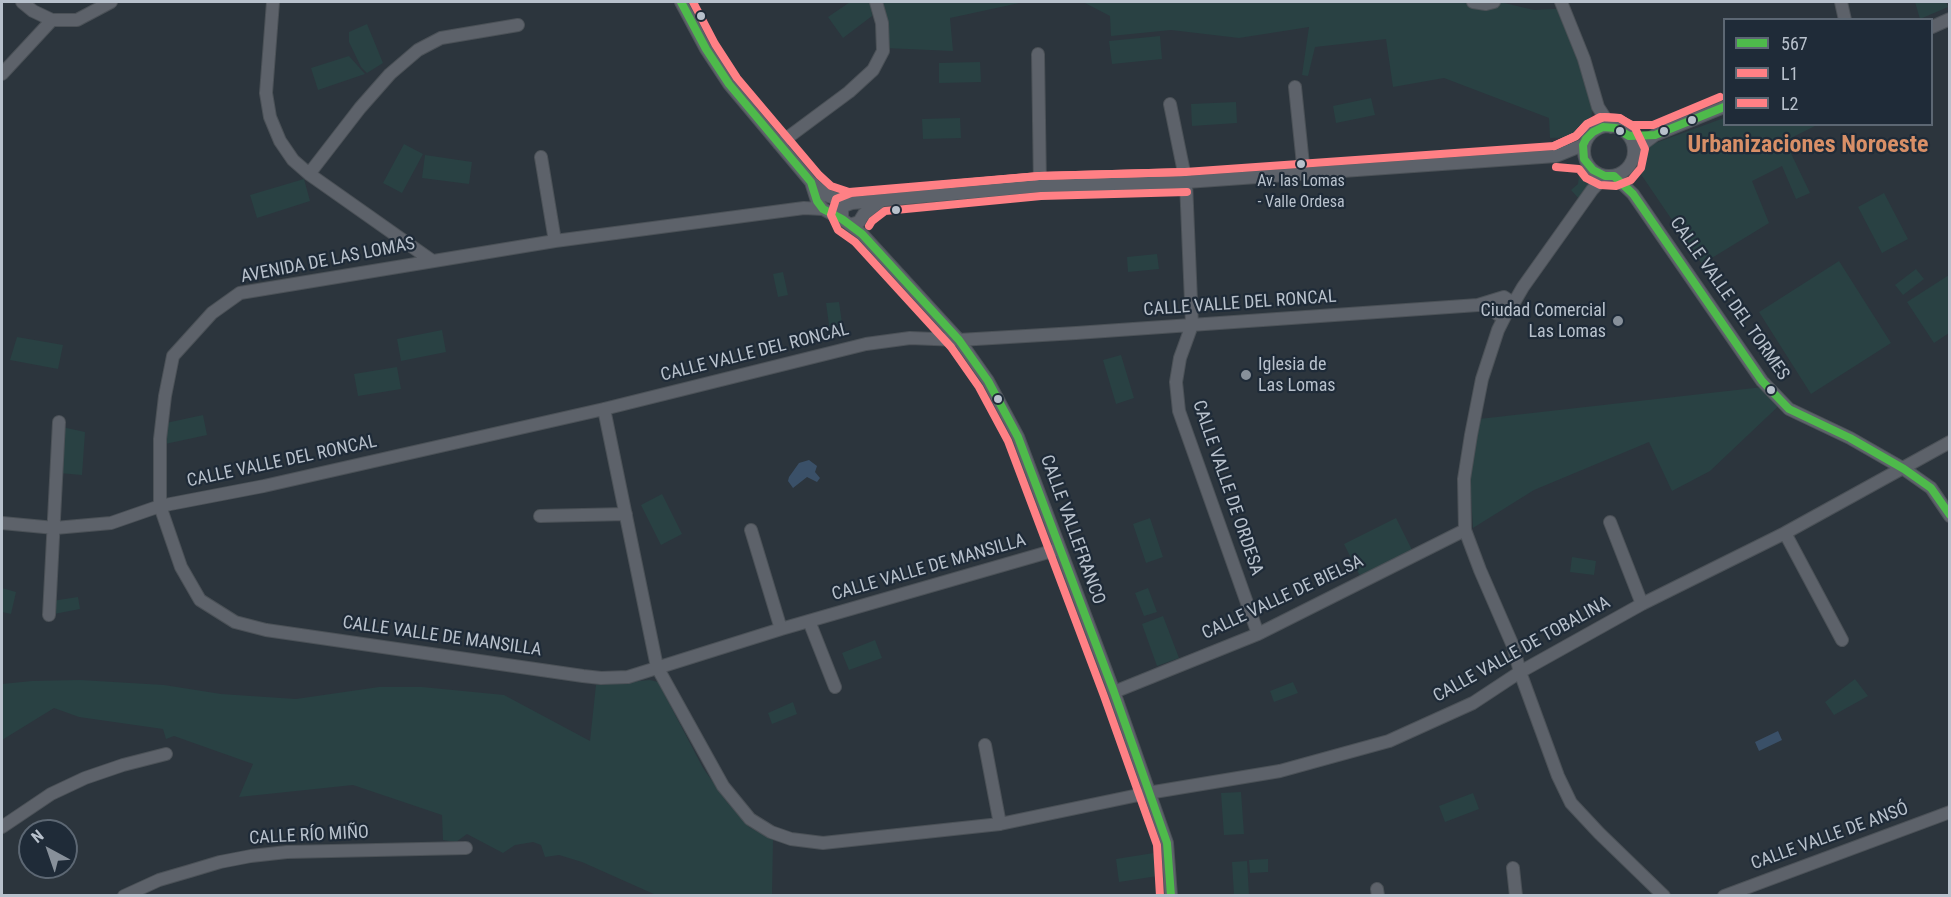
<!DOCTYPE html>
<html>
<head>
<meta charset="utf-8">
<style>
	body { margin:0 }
	#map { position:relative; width:1951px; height:897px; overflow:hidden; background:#2c353d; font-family:"Roboto Condensed",sans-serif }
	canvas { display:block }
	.frame { position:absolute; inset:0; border:3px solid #b8c1cc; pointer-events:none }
	.legend { position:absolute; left:1723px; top:18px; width:210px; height:108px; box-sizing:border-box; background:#1f2b38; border:2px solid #5c6773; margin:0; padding:8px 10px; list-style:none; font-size:18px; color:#b8c1cc }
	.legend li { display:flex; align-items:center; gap:12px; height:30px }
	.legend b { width:30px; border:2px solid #5c6773 }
	.north { position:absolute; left:18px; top:819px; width:60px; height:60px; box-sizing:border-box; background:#1f2b38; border:2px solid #5c6773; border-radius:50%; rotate:320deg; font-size:16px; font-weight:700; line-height:24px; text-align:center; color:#b8c1cc }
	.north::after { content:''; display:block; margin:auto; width:21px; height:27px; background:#87909a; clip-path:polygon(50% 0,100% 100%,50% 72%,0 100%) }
</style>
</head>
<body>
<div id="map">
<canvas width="1951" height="897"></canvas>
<div class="frame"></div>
<ul class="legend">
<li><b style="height:8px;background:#4eba4b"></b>567</li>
<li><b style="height:8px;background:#ff8085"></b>L1</li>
<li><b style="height:8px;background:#ff8085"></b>L2</li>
</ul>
<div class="north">N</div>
</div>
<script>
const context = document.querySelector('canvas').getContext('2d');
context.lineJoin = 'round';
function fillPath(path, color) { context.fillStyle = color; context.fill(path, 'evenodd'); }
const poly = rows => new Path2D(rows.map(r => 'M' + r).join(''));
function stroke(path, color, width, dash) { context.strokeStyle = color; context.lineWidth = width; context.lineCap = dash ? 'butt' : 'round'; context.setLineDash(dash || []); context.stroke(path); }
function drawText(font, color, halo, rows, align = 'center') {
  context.font = font + ' "Roboto Condensed",sans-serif'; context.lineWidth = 4.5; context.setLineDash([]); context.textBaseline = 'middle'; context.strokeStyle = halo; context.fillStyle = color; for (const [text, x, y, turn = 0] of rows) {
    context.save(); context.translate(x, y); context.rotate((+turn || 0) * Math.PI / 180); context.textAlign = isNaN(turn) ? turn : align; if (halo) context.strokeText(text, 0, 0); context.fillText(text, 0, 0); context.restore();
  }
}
fillPath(poly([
	[850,2,871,2,872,16,843,38,828,17],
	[881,2,1024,2,950,18,953,51,885,48],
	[1083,2,1500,2,1534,10,1570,8,1593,103,1590,130,1585,137,1550,138,1549,118,1444,78,1393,87,1386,39,1315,47,1308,76,1302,75,1309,27,1239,38,1171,30,1111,36,1110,16],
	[1915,2,1946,2,1948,7,1920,19],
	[367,24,383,63,367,73,361,67,349,42,349,32],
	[1160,36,1162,59,1112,64,1109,41],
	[349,56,365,74,318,90,311,68],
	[980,62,981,82,939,83,939,63],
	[1371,98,1375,115,1336,123,1333,106],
	[1236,102,1237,123,1192,126,1191,104],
	[960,118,961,138,923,139,922,119],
	[1724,118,1724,124,1817,125,1785,141,1810,193,1796,199,1782,166,1752,181,1769,223,1702,264,1636,167,1639,149],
	[404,144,423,154,402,193,383,183],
	[425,155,472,162,469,184,422,178],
	[1585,168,1594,176,1593,183,1580,200,1571,190,1578,184,1579,176],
	[304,179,310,201,257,218,250,195],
	[1884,193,1908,239,1882,253,1858,207],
	[1157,254,1159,269,1128,272,1127,257],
	[1839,261,1891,343,1811,394,1759,312],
	[1916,269,1924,279,1903,295,1895,285],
	[783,272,788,295,778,297,773,274],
	[1949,275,1949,333,1934,343,1907,302],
	[839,302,843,330,830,332,826,303],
	[442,330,446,352,401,361,397,339],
	[17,337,63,345,58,369,10,360],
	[1121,355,1134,398,1116,404,1103,360],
	[397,367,401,389,358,396,354,374],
	[1772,386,1787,398,1710,471,1672,491,1649,442,1534,490,1473,528,1470,480,1479,419],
	[203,415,207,435,165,444,166,423],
	[62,427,85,432,82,475,59,473],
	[662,494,682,534,661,545,641,505],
	[1150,518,1163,557,1146,563,1133,524],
	[1396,518,1412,550,1360,576,1344,544],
	[1572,557,1596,561,1594,575,1570,572],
	[2,588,16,592,11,614,2,612],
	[1148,588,1157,612,1144,616,1135,593],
	[78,597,80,609,54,614,52,601],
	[1163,616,1179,658,1157,666,1142,624],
	[875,640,882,658,849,670,842,653],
	[1855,679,1868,696,1834,715,1825,702],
	[80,680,164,685,221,694,296,699,379,687,422,687,504,695,590,741,596,685,650,680,658,682,703,768,727,802,749,827,773,840,772,895,656,895,582,862,559,855,545,857,541,845,533,842,515,845,503,853,467,834,456,842,443,840,442,815,353,785,239,797,253,764,174,736,166,739,163,729,79,717,54,708,2,740,2,684,32,681],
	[1293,682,1298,693,1274,702,1270,691],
	[793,702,797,714,772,724,768,713],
	[1241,792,1244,834,1224,835,1221,793],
	[1473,793,1479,809,1445,822,1439,806],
	[1160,852,1164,875,1119,882,1116,859],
	[1268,859,1268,872,1250,873,1249,860],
	[1247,861,1249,895,1234,895,1232,862]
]), '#294143');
fillPath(poly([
	[809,460,817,466,815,472,820,478,817,482,807,477,793,488,788,481,789,477,799,463],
	[1778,731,1782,740,1759,751,1755,742]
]), '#3a5068');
const minor = poly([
	[22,2,33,11,52,20,77,20,111,2],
	[273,2,266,93,270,117,280,141,293,160,309,174,431,260],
	[681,2,706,49,729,84,811,182,826,195,848,203],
	[1473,2,1486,4,1494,2],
	[1561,2,1584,59,1598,107,1611,127],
	[1841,2,1845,20],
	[1932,27,1950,19],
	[1038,54,1040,186],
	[2,74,52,20],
	[1295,87,1304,174],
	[1170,104,1186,182,1192,325,1180,358,1176,382,1179,411,1258,634],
	'1584 151a25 25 0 1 1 50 0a25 25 0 1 1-50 0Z',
	[779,144,849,92,873,70,883,51,882,23,876,2],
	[1635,150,1655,135,1724,107],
	[541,157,555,241],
	[309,174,360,108,390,74,418,50,441,38,518,25],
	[1614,176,1633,194,1762,381,1789,409,1850,438,1904,469,1931,488,1950,516],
	[811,182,817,201,823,209,842,219,862,234,959,340,988,381,1018,437,1114,692,1167,843,1171,896],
	[823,209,804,208,555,241,240,293,212,313,173,356,165,396,160,439,160,506,181,567,200,600,235,622,266,630,583,676,601,678,628,677,781,629,1059,549],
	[842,219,842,210,844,206,852,203,1040,186,1186,182,1556,156,1583,145],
	[850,225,859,222,864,214,881,201],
	[1512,306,1523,287,1592,190,1605,176],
	[1507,312,1498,330,1482,379,1471,435,1464,479,1465,530,1480,570,1513,646,1520,672,1558,776,1571,803,1599,833,1664,896],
	[604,409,657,667,723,786,750,819,771,832,791,839,823,843,1000,824,1148,793,1280,771,1389,741,1473,703,1520,672,1642,604,1785,533,1950,442],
	[540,516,626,514],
	[1610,522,1642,604],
	[2,523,55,528,111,523,160,506,264,486,604,409,866,344,910,338,959,340,1076,333,1478,305,1504,297,1510,301,1512,306,1507,312,1500,315,1497,314,1493,306,1497,299],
	[751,530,781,629],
	[1785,533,1842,640],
	[49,615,59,422],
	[809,621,835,687],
	[1114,692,1258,634,1465,530],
	[985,745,1000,824],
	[2,827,51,794,85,778,123,765,166,754],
	[1513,868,1516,896],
	[1377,889,1378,896],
	[124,896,159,880,190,871,220,862,251,856,287,852,466,848],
	[1724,896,1950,812]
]);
stroke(minor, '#4b5157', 14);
stroke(minor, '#5d626a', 12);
stroke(poly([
	[681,2,706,49,729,84,811,182,817,201,823,209,842,219,862,234,959,340,988,381,1018,437,1114,692,1167,843,1171,896],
	[1724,107,1655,135,1629,136,1616,128,1603,127,1593,132,1586,139,1583,145,1584,159,1593,170,1605,176,1614,176,1633,194,1762,381,1789,409,1850,438,1904,469,1931,488,1950,515]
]), '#4eba4b', 8);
stroke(poly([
	[1554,146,1576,136,1587,124,1604,117,1620,118,1635,128,1645,149,1641,168,1631,180,1616,186,1600,185,1586,178,1579,169,1556,167],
	[869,226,872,221,885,211,1041,196,1187,192],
	[1160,896,1157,845,1104,696,1008,441,979,387,951,347,855,242,838,230,831,215,836,199,851,193,1039,176,1185,172]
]), '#ff8085', 8);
stroke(poly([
	[693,2,715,44,737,78,819,175,831,186,849,192,1039,176,1185,172,1554,146,1576,136,1587,124,1600,117,1619,118,1632,125,1653,125,1720,97]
]), '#ff8085', 8);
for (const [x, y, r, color] of [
	[701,16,5,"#b8c1cc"],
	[1692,120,5,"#b8c1cc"],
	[1620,131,5,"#b8c1cc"],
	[1664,131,5,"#b8c1cc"],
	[1301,164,5,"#b8c1cc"],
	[896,210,5,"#b8c1cc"],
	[1618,321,6,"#87909a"],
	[1246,375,6,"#87909a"],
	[1771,390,5,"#b8c1cc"],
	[998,399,5,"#b8c1cc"]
]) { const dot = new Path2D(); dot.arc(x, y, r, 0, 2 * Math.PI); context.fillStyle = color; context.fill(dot); stroke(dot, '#1f2b38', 2); }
drawText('16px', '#b8c1cc', '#1f2b38', [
	["Av. las Lomas",1301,182],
	["- Valle Ordesa",1301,203]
]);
drawText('18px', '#b8c1cc', '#1f2b38', [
	["AVENIDA DE LAS LOMAS",328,261,-11],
	["CALLE VALLE DEL TORMES",1729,299,55],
	["CALLE VALLE DEL RONCAL",1240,304,-4],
	["CALLE VALLE DEL RONCAL",755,353,-14],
	["CALLE VALLE DEL RONCAL",282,462,-12],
	["CALLE VALLE DE ORDESA",1227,488,71],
	["CALLE VALLEFRANCO",1072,530,70],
	["CALLE VALLE DE MANSILLA",929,568,-16],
	["CALLE VALLE DE BIELSA",1283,598,-25],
	["CALLE VALLE DE MANSILLA",442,637,8],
	["CALLE VALLE DE TOBALINA",1522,650,-29],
	["CALLE RÍO MIÑO",309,836,-3],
	["CALLE VALLE DE ANSÓ",1830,837,-20]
]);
drawText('18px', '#b8c1cc', '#1f2b38', [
	["Ciudad Comercial",1606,311],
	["Las Lomas",1606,332],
	["Iglesia de",1258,365,"left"],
	["Las Lomas",1258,386,"left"]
], 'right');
drawText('bold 24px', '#d88f67', '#1f2b38', [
	["Urbanizaciones Noroeste",1808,146]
]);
</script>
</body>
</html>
